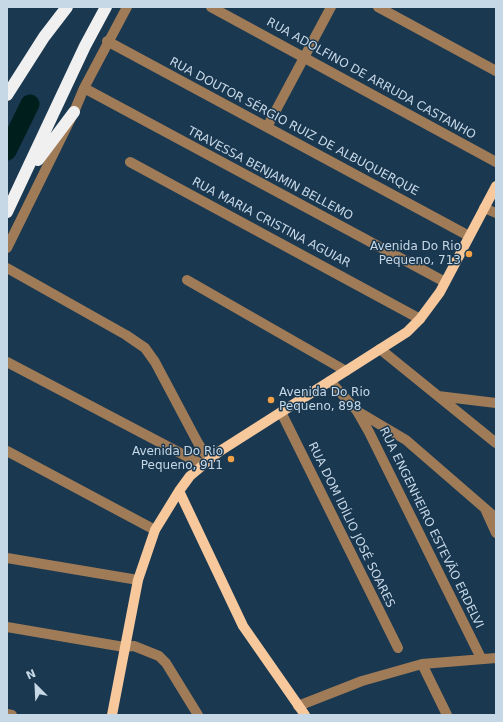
<!DOCTYPE html>
<html>
<head>
<meta charset="utf-8">
<style>
	body { margin:0 }
	#map { position:relative; width:503px; height:722px; overflow:hidden; background:#1a3850; font-family:"DejaVu Sans",sans-serif }
	canvas { display:block }
	.frame { position:absolute; inset:0; border:8px solid #c6d7e6; pointer-events:none }
	.north { position:absolute; left:16px; top:666px; width:40px; height:40px; -webkit-text-stroke:3px #1a3850; paint-order:stroke; rotate:336deg; font-size:11px; font-weight:700; line-height:16px; text-align:center; color:#c6d7e6 }
	.north::after { content:''; display:block; margin:auto; width:14px; height:18px; background:#c6d7e6; clip-path:polygon(50% 0,100% 100%,50% 72%,0 100%) }
</style>
</head>
<body>
<div id="map">
<canvas width="503" height="722"></canvas>
<div class="frame"></div>
<div class="north">N</div>
</div>
<script>
const context = document.querySelector('canvas').getContext('2d');
context.lineJoin = 'round';
const poly = rows => new Path2D(rows.map(r => 'M' + r).join(''));
function stroke(path, color, width, dash) { context.strokeStyle = color; context.lineWidth = width; context.lineCap = dash ? 'butt' : 'round'; context.setLineDash(dash || []); context.stroke(path); }
function drawText(font, color, halo, rows, align = 'center') {
  context.font = font + ' "DejaVu Sans",sans-serif'; context.lineWidth = 3; context.setLineDash([]); context.textBaseline = 'middle'; context.strokeStyle = halo; context.fillStyle = color; for (const [text, x, y, turn = 0] of rows) {
    context.save(); context.translate(x, y); context.rotate((+turn || 0) * Math.PI / 180); context.textAlign = isNaN(turn) ? turn : align; if (halo) context.strokeText(text, 0, 0); context.fillText(text, 0, 0); context.restore();
  }
}
stroke(poly([
	[7,151,30,104]
]), '#001e1b', 19);
stroke(poly([
	[211,7,496,162],
	[378,7,496,71],
	[107,41,469,236],
	[84,88,445,282],
	[267,127,331,7],
	[130,162,420,319],
	[484,208,496,213],
	[7,248,74,112,84,88,127,7],
	[7,268,126,335,145,348,155,362,198,443,209,460],
	[187,280,346,371],
	[380,349,496,443],
	[7,362,203,465],
	[330,381,357,411,406,440,496,518],
	[438,396,496,403],
	[357,411,369,432,481,658],
	[281,412,398,648],
	[7,451,155,530],
	[486,511,496,533],
	[7,558,138,580],
	[7,627,124,647,134,646,159,656,166,663,198,715],
	[422,664,447,715],
	[298,706,362,681,422,664,496,658],
	[7,714,12,715]
]), '#a07b57', 10);
stroke(poly([
	[179,491,243,626,305,715],
	[112,715,138,580,155,530,179,491,190,476,220,451,407,332,420,319,440,292,496,186]
]), '#f6c89c', 10);
stroke(poly([
	[7,95,44,37,67,7],
	[38,160,74,112],
	[7,212,85,46,106,7]
]), '#f0f0f0', 12);
for (const [x, y, r, color] of [
	[469,254,4,"#f5a246"],
	[271,400,4,"#f5a246"],
	[231,459,4,"#f5a246"]
]) { const dot = new Path2D(); dot.arc(x, y, r, 0, 2 * Math.PI); context.fillStyle = color; context.fill(dot); stroke(dot, '#1a3850', 1.5); }
drawText('12px', '#c6d7e6', '#1a3850', [
	["RUA ADOLFINO DE ARRUDA CASTANHO",371,79,29],
	["RUA DOUTOR SÉRGIO RUIZ DE ALBUQUERQUE",294,127,28],
	["TRAVESSA BENJAMIN BELLEMO",270,174,28],
	["RUA MARIA CRISTINA AGUIAR",271,223,28],
	["RUA DOM IDÍLIO JOSÉ SOARES",351,525,64],
	["RUA ENGENHEIRO ESTEVÃO ERDELVI",431,528,64]
]);
drawText('12px', '#c6d7e6', '#1a3850', [
	["Avenida Do Rio",461,247],
	["Pequeno, 713",461,261],
	["Avenida Do Rio",279,393,"left"],
	["Pequeno, 898",279,407,"left"],
	["Avenida Do Rio",223,452],
	["Pequeno, 911",223,466]
], 'right');
</script>
</body>
</html>
